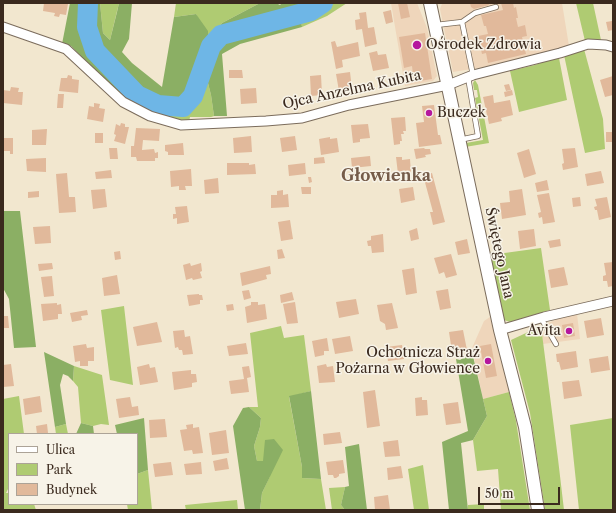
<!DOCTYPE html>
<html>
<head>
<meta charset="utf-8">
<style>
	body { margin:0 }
	#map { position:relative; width:616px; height:513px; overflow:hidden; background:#f2e7cf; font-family:"Libre Caslon Text",serif }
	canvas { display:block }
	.frame { position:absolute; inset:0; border:4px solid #3b2a1e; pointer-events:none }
	.legend { position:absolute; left:8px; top:433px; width:130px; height:72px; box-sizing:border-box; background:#f7f3e8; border:1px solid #aca397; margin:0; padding:5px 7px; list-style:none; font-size:12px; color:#3b2a1e }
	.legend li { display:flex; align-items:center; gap:8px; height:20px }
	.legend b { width:20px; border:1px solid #aca397 }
	.scale { position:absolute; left:478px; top:487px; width:82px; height:18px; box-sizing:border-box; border:2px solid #3b2a1e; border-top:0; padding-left:5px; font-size:12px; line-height:14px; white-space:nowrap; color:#3b2a1e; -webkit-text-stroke:3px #f7f3e8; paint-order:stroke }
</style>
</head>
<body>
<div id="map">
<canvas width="616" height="513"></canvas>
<div class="frame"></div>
<ul class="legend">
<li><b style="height:5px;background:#fff"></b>Ulica</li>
<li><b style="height:11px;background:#afcb72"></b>Park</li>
<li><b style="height:11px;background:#e1b99b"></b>Budynek</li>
</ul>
<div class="scale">50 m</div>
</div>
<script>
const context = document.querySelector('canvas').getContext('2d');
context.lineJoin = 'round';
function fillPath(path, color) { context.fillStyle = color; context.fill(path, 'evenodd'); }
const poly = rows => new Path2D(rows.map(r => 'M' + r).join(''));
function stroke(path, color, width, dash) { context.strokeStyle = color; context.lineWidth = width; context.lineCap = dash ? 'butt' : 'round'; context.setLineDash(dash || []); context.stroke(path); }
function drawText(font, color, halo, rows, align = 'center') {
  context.font = font + ' "Libre Caslon Text",serif'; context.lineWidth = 3; context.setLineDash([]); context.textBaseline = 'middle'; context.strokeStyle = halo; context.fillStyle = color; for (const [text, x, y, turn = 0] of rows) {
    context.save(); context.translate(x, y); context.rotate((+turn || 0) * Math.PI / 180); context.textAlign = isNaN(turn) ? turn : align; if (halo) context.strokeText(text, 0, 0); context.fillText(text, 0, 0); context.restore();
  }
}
fillPath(poly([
	[391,3,417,3,427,28,437,76,433,81,405,86],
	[448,3,562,3,569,46,484,67,453,72,440,9,442,4],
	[577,314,580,339,543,344,541,326,562,317],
	[490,317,509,392,483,399,472,348,484,321]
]), '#efd6bb');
fillPath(poly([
	[100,3,119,3,110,40,103,33],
	[176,3,260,3,222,23,208,41,196,14,174,17],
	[330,3,347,3,327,16,302,27,300,17,323,8],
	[576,3,593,3,601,40,585,41],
	[584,49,603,119,605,149,585,153,564,55],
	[557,57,559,58,567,100,519,112,510,71,535,65],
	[196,72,206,75,211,95,214,116,211,117,190,117,189,122,169,118,141,107,130,101,140,92,161,101,188,94],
	[475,80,478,85,489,143,465,147,464,144,466,143,483,140,475,98,478,97,477,90,474,90,473,83],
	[541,248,550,310,510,322,504,320,490,255],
	[124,306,133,385,110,380,101,310],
	[281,326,284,338,304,335,311,391,289,397,302,467,302,478,321,479,326,510,260,510,262,493,270,476,263,461,257,461,254,446,260,427,261,418,249,407,258,407,250,333],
	[541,326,558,459,564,510,545,510,530,413,511,340],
	[74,366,102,375,109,425,101,424,93,426,81,423,78,387,73,381],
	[509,392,516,421,530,510,501,510,498,469,477,471,473,440,487,416,483,399],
	[19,396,24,434,9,434,9,487,6,493,9,493,9,504,34,504,36,510,3,510,3,399],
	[613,418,613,510,579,510,570,425],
	[66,424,68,434,56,434,55,427],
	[423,465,429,510,414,510,408,469],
	[148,470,152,510,128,510,127,504,137,504,137,474],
	[345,487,341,505,345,510,332,510,329,488],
	[237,500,238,510,186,510,185,505],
	[484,504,484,510,468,510,468,505]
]), '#afcb72');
fillPath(poly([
	[70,3,100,3,103,33,110,40,117,12,119,3,132,3,129,39,122,52,132,63,162,87,174,17,196,14,208,31,208,41,222,23,260,3,276,3,280,5,282,3,312,3,299,9,302,27,240,44,222,54,227,116,214,116,211,95,206,75,196,72,188,94,180,101,161,101,140,92,130,101,118,94,71,46,62,44],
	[3,211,20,211,36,347,14,348,9,299,3,288],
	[44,352,74,366,73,381,68,376,63,374,60,385,66,424,55,427],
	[472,352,487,416,473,440,461,443,468,510,449,510,442,442,468,431,456,359,460,360],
	[311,391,321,479,302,478,302,467,289,396],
	[249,407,261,418,260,427,254,446,257,461,263,461,265,440,274,439,283,450,262,493,260,510,245,510,233,426,243,408],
	[144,418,148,470,137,474,137,434,117,434,115,425],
	[81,423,93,426,94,434,76,434],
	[359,444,367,510,345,510,341,505,345,487,349,486,345,447]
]), '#8baf64');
stroke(poly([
	[88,3,87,27,95,51,137,95,158,105,183,107,193,96,211,46,221,35,311,11,323,3]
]), '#6eb6e6', 20);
fillPath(poly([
	[44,3,68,4,66,15,60,14,59,17,54,16,55,13,43,11],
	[398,3,407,3,410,17,401,19],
	[470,3,488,3,489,5,474,9,471,7],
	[501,3,513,3,514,8,516,7,518,18,516,18,518,27,525,25,527,36,522,37,526,54,488,63,486,53,482,54,478,36,488,34,486,26,484,26,481,15,503,10],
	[391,10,393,22,386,24,383,12],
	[366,12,368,28,374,27,377,44,365,47,362,29,356,30,355,20,360,19,359,13],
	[612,21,613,30,608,31,606,22],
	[425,33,432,79,414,82,412,66,404,68,399,37],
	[335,41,337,47,358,42,360,56,342,60,343,67,336,69,331,42],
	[377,51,378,55,386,54,389,68,373,71,369,53],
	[229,70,242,70,243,78,229,78],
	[350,72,352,89,339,91,336,74],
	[68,75,72,76,72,79,79,80,78,93,59,91,61,78,67,78],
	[321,75,322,95,311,96,310,76],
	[613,76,613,95,605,97,600,80],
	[509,84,511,90,506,91,504,85],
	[11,87,19,88,18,92,23,92,22,105,3,103,3,90,10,91],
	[256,88,257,103,241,104,240,89],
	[512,90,513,95,505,97,504,92],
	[58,94,64,94,63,108,57,108],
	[493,95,494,103,510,100,513,115,501,118,502,121,489,124,483,97],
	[94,103,100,104,99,108,105,109,103,122,87,119,89,106,94,107],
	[434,105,438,135,440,135,442,144,419,147,416,123,424,122,422,106],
	[405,117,406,131,403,131,404,134,401,134,402,141,400,141,400,144,394,145,391,118],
	[121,123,125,124,125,127,129,127,125,144,114,141,116,135,114,134,116,124,120,126],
	[368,124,370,138,360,139,360,142,353,143,351,125],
	[136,128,160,129,159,141,143,140,142,150,154,149,155,153,158,152,158,158,155,158,155,161,137,161,136,157,131,157,131,146,134,146],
	[47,129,46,145,32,145,32,130],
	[606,132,612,132,613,142,606,142],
	[95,133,103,133,103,143,95,143],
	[251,136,252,152,234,153,233,138],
	[295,136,297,150,282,152,280,138],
	[330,137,330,139,337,138,339,152,321,155,319,139],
	[3,138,13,138,13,154,10,154,10,151,3,151],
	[183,143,184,155,168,155,168,152,165,151,165,145],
	[109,148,117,148,118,159,110,159],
	[424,148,425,149,430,149,431,154,425,155,426,157,416,159,414,149],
	[575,148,578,167,563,170,562,164,564,163,562,149],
	[529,149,536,174,524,178,517,153],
	[370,156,371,166,352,168,351,158],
	[324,157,325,163,314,164,314,158],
	[396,157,402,157,402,160,410,159,411,173,398,174],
	[46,158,46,172,27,171,26,159],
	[227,163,249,163,249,165,255,164,256,174,227,175],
	[305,163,306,174,289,176,288,165],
	[191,169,192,186,185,186,186,190,179,190,179,186,171,187,170,171],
	[111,170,112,178,96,179,95,172],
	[601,171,604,183,587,186,585,174],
	[67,173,69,197,75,197,76,212,59,213,56,174],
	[432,173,445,222,433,225,430,212,433,212,423,175],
	[308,177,311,177,312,182,309,183],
	[218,178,219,193,205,194,204,180],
	[547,180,549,190,537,192,535,183],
	[301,187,311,187,311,194,302,194],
	[413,187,415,200,401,203,399,189],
	[105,189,107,207,93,209,91,190],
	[522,189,526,215,502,219,500,203,510,202,509,191],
	[283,190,283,195,288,194,289,207,271,208,271,195,277,195,277,191],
	[39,191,39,197,28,198,28,192],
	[549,193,555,222,543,224,542,217,539,218,538,213,541,212,537,195],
	[580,197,581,206,573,207,572,198],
	[607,197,611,217,599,220,597,210,595,210,594,207,597,206,595,199],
	[187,206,189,222,177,224,177,218,173,219,173,214,176,214,175,207],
	[290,220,293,239,281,241,278,222],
	[50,226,51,243,35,244,33,227],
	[417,228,419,239,411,241,409,231],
	[534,229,536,246,520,249,518,231],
	[383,234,384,252,372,253,371,246,368,246,367,241,371,240,371,236],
	[467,239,470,253,458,255,455,242],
	[560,239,561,246,550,248,548,241],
	[282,249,285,258,278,259,277,250],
	[120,251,121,259,115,260,114,252],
	[451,254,457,275,446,278,444,272,439,274,434,258],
	[613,262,613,286,608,287,607,281,603,281,603,276,606,275,604,263],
	[52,263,53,269,39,271,38,264],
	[190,263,191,266,201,263,202,271,200,272,202,278,193,280,192,278,186,280,183,265],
	[270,266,271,274,266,275,267,279,242,286,240,273],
	[564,267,568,285,551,288,548,270],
	[414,268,417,293,406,295,402,270],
	[117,275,120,294,104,296,102,278],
	[52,276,54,296,44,297,41,277],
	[448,289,451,308,440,310,436,291],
	[249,290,251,298,244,300,242,291],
	[292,292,294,300,281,303,280,295],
	[199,294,199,295,202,295,203,300,200,300,200,304,189,306,187,295],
	[356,299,359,314,339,318,336,302],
	[251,302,258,302,258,305,265,304,267,319,247,323,245,307,251,305],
	[295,302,298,323,287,324,283,304],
	[57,303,57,305,61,304,62,314,58,314,58,319,43,321,41,304],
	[392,303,398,328,386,330,385,324,380,321,377,305],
	[233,304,234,310,227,311,226,305],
	[87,310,88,315,81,316,82,320,72,322,70,313],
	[3,316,8,316,9,328,3,328],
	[601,318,604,335,587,338,584,321],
	[157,322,162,342,137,346,133,327],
	[573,323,575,336,564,338,562,325],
	[184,330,185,337,190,336,193,354,183,355,182,350,179,350,178,347,175,348,173,331],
	[463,330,467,350,462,350,461,353,458,353,457,352,452,352,449,332],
	[350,336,353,351,335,354,332,339],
	[327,338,329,351,324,351,324,355,315,357,312,341],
	[246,343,248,354,229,356,227,346],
	[86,344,87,348,94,347,94,361,88,361,88,366,80,366,80,361,75,362,73,346],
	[491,344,497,376,486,378,480,346],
	[402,345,404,359,388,361,386,347],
	[576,351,578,367,561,370,559,362,557,362,556,354],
	[608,356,610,370,591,373,589,359],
	[11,364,14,386,3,387,3,365],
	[149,364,150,368,155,367,158,382,140,385,137,367],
	[326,364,327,367,333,366,335,382,319,383,317,366],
	[249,366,251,377,247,378,249,392,231,394,229,381,244,379,242,367],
	[191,370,191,374,196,374,197,382,192,383,192,387,174,390,172,372],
	[579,380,582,396,564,399,562,382],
	[375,390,380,426,367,428,363,392],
	[40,396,42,412,25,415,23,399],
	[130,397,132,407,138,406,139,415,119,418,116,399],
	[422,397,422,400,427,400,428,415,416,416,415,398],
	[458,402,461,423,446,425,443,404],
	[165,419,167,437,150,438,149,420],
	[47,424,48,433,37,434,36,426],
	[193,424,193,428,199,427,203,453,193,454,192,450,184,451,180,430,187,429,186,425],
	[226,430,229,453,212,455,209,433],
	[340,432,342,443,324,445,323,434],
	[398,440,400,456,385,457,383,442],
	[227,458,229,469,215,471,213,461],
	[343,460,345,473,339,474,339,476,336,478,334,478,333,475,328,475,326,462],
	[171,462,173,475,155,477,153,464],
	[201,462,202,474,186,475,184,464],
	[401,466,403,478,388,480,387,468],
	[388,495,390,510,375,510,374,497]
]), '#e1b99b');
const service = poly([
	[462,22,473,75],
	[436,25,462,22,475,13,496,7],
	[459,140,478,136,468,77],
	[541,318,556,344]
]);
const minor = poly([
	[3,27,66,49,123,102,150,116,181,125,266,121,302,118,349,105,448,85,473,75,560,53,588,44,606,45,613,47],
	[500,330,544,317,613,301]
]);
const tertiary = poly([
	[430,3,500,330,525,427,538,510]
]);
stroke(service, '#7b6c5c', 6);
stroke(minor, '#7b6c5c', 11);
stroke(tertiary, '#7b6c5c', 14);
stroke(service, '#fff', 4.5);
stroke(minor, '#fff', 9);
stroke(tertiary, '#fff', 12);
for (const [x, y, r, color] of [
	[417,45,5,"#b5179e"],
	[429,113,4,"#b5179e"],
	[569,331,4,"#b5179e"],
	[488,361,4,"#b5179e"]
]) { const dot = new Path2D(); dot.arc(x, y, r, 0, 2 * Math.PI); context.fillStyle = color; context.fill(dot); stroke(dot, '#f7f3e8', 1.5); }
drawText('14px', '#3b2a1e', '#f7f3e8', [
	["Ośrodek Zdrowia",426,45],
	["Buczek",437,113],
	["Avita",561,331,"right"],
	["Ochotnicza Straż",480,353,"right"],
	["Pożarna w Głowience",480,369,"right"]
], 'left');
drawText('14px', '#3b2a1e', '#f7f3e8', [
	["Ojca Anzelma Kubita",352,90,-12],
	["Świętego Jana",499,253,78]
]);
drawText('bold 16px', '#755c4a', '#f7f3e8', [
	["Głowienka",386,176]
]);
</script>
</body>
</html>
